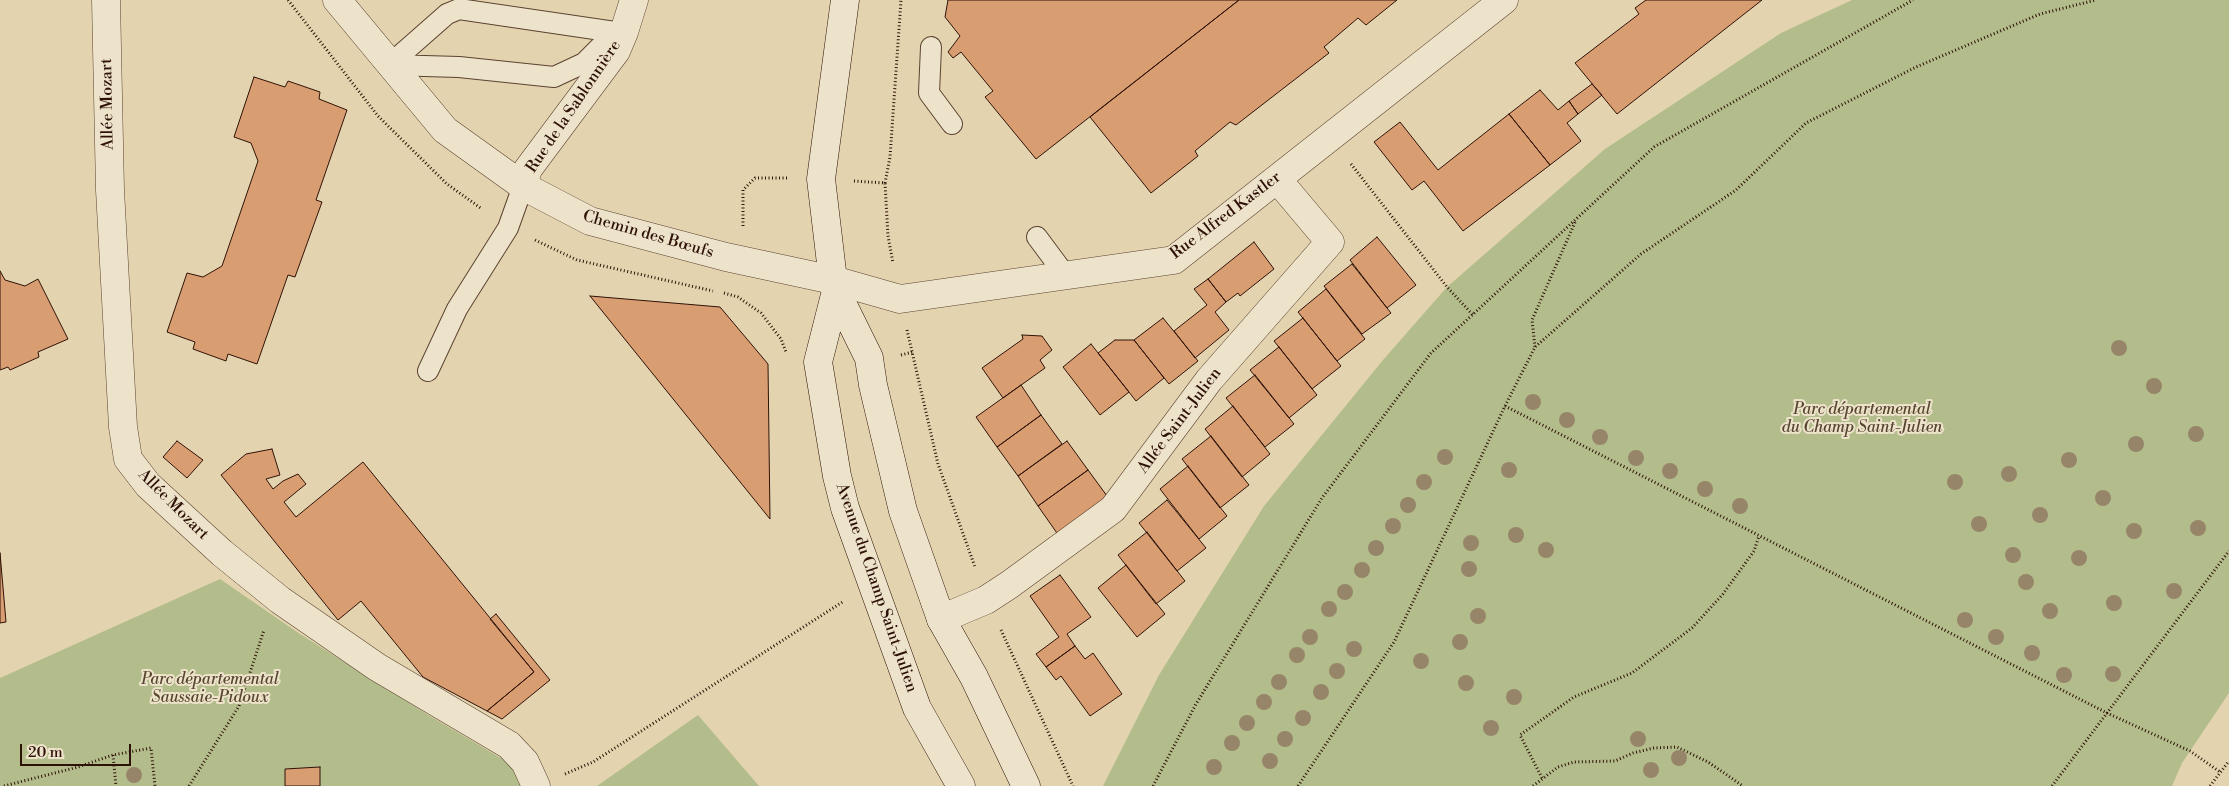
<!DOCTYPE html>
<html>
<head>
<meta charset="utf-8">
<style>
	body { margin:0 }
	#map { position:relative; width:2229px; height:786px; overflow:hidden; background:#e3d4af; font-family:"Libre Bodoni",serif }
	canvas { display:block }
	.scale { position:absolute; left:20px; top:744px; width:111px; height:22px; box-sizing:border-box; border:2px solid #2f1207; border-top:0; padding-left:6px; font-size:15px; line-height:18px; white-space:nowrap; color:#2f1207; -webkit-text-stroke:4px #ede3cb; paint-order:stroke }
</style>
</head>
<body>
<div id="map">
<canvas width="2229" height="786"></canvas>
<div class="scale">20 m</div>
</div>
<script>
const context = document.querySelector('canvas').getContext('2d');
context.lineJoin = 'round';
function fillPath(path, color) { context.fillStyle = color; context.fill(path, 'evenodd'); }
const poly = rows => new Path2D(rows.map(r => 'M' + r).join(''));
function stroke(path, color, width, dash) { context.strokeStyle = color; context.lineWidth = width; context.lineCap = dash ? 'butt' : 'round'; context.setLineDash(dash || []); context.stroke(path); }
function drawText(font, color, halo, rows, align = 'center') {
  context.font = font + ' "Libre Bodoni",serif'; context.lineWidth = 4; context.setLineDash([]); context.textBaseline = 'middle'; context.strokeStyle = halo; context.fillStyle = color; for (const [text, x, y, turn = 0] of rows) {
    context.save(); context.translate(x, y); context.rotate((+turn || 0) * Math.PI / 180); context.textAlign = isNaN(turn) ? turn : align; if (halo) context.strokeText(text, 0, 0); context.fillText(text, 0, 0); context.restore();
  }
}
fillPath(poly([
	[1852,0,2229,0,2229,693,2182,763,2172,786,1103,786,1159,675,1264,506,1383,360,1447,287,1605,149,1781,33],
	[220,579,300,634,430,716,548,786,0,786,0,678],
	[698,715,759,786,597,786]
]), '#b3bd8b');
const building = poly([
	[948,0,1239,0,1036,159,985,97,993,91,961,52,953,58,948,52,960,36,945,17,948,0],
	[1239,0,1397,0,1366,25,1358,18,1324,47,1329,53,1236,125,1230,122,1195,151,1198,156,1151,193,1090,117,1239,0],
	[1646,0,1762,0,1617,114,1575,63,1639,14,1635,8,1646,0],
	[254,77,285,87,288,81,320,92,319,99,347,110,316,200,322,202,295,277,288,275,257,364,228,354,226,361,193,349,195,342,167,332,187,273,203,277,222,266,258,161,251,143,234,137,254,77],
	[1592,84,1602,95,1578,114,1569,101,1592,84],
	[1540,90,1558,110,1569,101,1578,114,1567,123,1581,141,1550,165,1509,114,1540,90],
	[1509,114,1550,165,1463,231,1424,181,1412,190,1374,142,1400,122,1438,170,1509,114],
	[1377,237,1416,285,1387,308,1350,260,1377,237],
	[1254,242,1274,269,1240,296,1238,293,1226,302,1208,279,1254,242],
	[1352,264,1391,313,1362,334,1324,286,1352,264],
	[0,271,5,280,25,286,38,279,68,339,38,352,39,357,10,370,8,367,0,370,0,271],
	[1208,279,1226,302,1215,312,1229,330,1195,358,1174,331,1207,305,1194,289,1208,279],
	[1326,289,1365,339,1337,361,1298,312,1326,289],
	[590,296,720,307,768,364,770,519,590,296],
	[1163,318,1198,361,1169,384,1134,340,1163,318],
	[1303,318,1341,366,1312,389,1274,341,1303,318],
	[1022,335,1042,336,1052,350,1040,360,1045,368,1003,398,982,368,1023,339,1022,335],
	[1115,340,1134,340,1164,378,1136,401,1098,353,1115,340],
	[1091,344,1129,392,1100,415,1063,367,1091,344],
	[1279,347,1317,395,1289,418,1250,370,1279,347],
	[1255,375,1294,424,1265,447,1226,398,1255,375],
	[1021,385,1041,415,997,447,976,417,1021,385],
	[1233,406,1270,454,1242,477,1205,429,1233,406],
	[1041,415,1062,444,1018,476,997,447,1041,415],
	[1211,436,1249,485,1220,508,1182,459,1211,436],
	[177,441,203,460,187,478,163,457,177,441],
	[1067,441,1088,470,1038,506,1018,476,1067,441],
	[272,449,280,475,266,479,273,489,283,481,298,474,306,484,284,502,296,517,363,462,534,672,487,711,423,677,361,601,338,620,221,475,246,454,272,449],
	[1188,466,1227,516,1199,539,1160,489,1188,466],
	[1088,470,1110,500,1059,536,1038,506,1088,470],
	[1167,500,1206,548,1177,571,1139,523,1167,500],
	[1147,532,1185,581,1156,604,1118,555,1147,532],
	[0,553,6,622,0,623,0,553],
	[1126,565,1165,614,1137,637,1098,588,1126,565],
	[1060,575,1091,617,1067,634,1075,646,1046,667,1036,654,1059,637,1030,596,1060,575],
	[496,614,550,680,502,719,487,711,534,672,490,619,496,614],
	[1075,646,1085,659,1093,653,1122,694,1090,716,1061,676,1056,680,1046,667,1075,646],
	[320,767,320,786,285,786,285,769,320,767]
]);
fillPath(building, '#d99d72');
stroke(building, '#2f1207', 1);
const service = poly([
	[931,47,929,93,952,124],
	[389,65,447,14,459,9,615,32,624,32],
	[389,65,459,67,554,77,584,63,615,32],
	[1037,237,1066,276],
	[428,371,457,309,508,228,523,186]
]);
const minor = poly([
	[106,0,110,190,123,427,128,459,148,485,222,553,280,600,377,667,509,745,525,762,536,786],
	[337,0,445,130,523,186,590,221,726,257,833,280,900,299,1174,260,1504,0],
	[523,186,528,169,616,51,624,32,634,0],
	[941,619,986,600,1009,585,1113,509,1209,380,1330,242,1277,179]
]);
const secondary = poly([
	[845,0,821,179,833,280,836,291,869,358,873,385,903,511,941,619,974,677,1026,786],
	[836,291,818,362,837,476,845,508,917,708,961,786]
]);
stroke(service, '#5c4231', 22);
stroke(minor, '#5c4231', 29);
stroke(secondary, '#2f1207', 29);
stroke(poly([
	[288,0,378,116,447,184,482,209],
	[1351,164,1447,287,1473,315],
	[854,181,885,183,888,236,893,263],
	[885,183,890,157,901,0],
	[743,226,743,190,755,178,788,178],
	[535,240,577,260,713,291],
	[724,293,738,297,761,313,781,339,786,352],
	[907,330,938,464,975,567],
	[1535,347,1532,320,1576,220],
	[901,355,913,352],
	[1505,406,2107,713,2190,751,2220,772],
	[1001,630,1073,786],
	[113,755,116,786],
	[565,774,593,762,844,601],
	[1542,778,1520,735,1574,697,1632,673,1692,628,1723,594,1754,551,1759,536],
	[4,786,78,767,113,755,151,748,155,786],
	[189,786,239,706,264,630],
	[1153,786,1196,704,1322,498,1431,353,1654,147,1913,0],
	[1298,786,1394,642,1505,406,1535,347,1641,254,1736,190,1806,123,1916,67,2040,14,2096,0],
	[1533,786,1558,767,1574,762,1615,761,1633,753,1654,748,1677,747,1708,762,1743,786],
	[2052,786,2229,551],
	[2210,786,2229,761]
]), '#2f1207', 3, [1, 2.5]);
stroke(service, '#ede3cb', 20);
stroke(minor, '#ede3cb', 28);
stroke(secondary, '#ede3cb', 28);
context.fillStyle = '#968569';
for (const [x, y] of [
	[2119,348],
	[2154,386],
	[1533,402],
	[1567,420],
	[2196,434],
	[1600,437],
	[2136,444],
	[1445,457],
	[1636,458],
	[2069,460],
	[1509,470],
	[1670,471],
	[2009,474],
	[1424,482],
	[1955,482],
	[1705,489],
	[2103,498],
	[1408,505],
	[1740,506],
	[2040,515],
	[1979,524],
	[1393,526],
	[2198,528],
	[2134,531],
	[1516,535],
	[1471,543],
	[1376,548],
	[1546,550],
	[2013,555],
	[2079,558],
	[1469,569],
	[1362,570],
	[2026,582],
	[2174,591],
	[1345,592],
	[2114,603],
	[1329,609],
	[2050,611],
	[1478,616],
	[1965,620],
	[1310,637],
	[1996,637],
	[1460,642],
	[1354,649],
	[2032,653],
	[1297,655],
	[1421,661],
	[1337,671],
	[2113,674],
	[2064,675],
	[1279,682],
	[1466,683],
	[1321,692],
	[1514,697],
	[1264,702],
	[1303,718],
	[1247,723],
	[1491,728],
	[1285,739],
	[1638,739],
	[1232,743],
	[1679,758],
	[1270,761],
	[1214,767],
	[1651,770],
	[134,775]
]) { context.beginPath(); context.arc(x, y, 8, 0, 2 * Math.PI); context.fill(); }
drawText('16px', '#2f1207', '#ede3cb', [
	["Allée Mozart",108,104,-91],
	["Rue de la Sablonnière",574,107,-56],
	["Rue Alfred Kastler",1226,216,-37],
	["Chemin des Bœufs",648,235,16],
	["Allée Saint-Julien",1180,421,-53],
	["Allée Mozart",173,505,45],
	["Avenue du Champ Saint-Julien",876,588,71]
]);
drawText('italic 16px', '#57452f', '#ede3cb', [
	["Parc départemental",1862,410],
	["du Champ Saint-Julien",1862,428],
	["Parc départemental",210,680],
	["Saussaie-Pidoux",210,698]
]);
</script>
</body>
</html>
